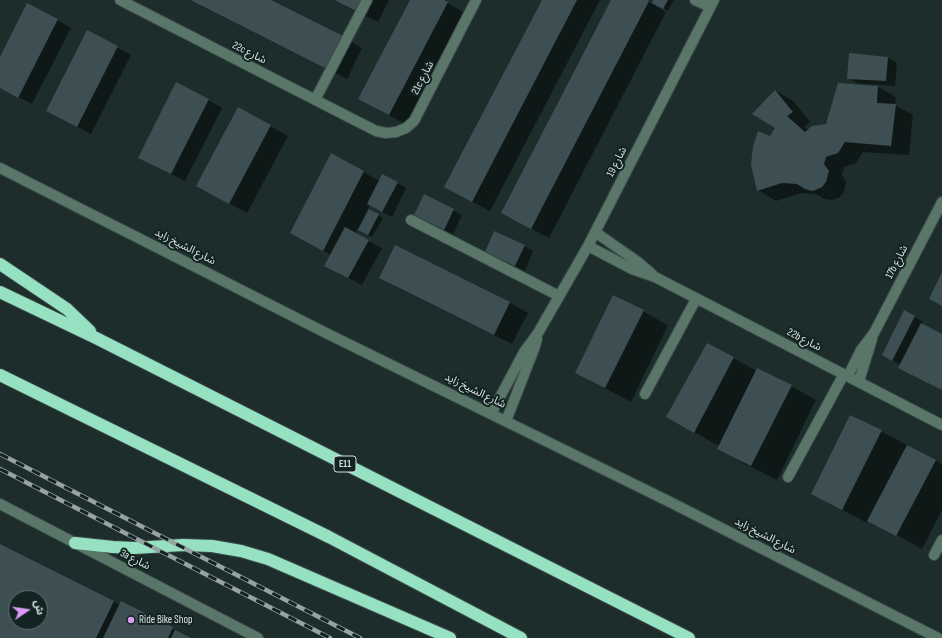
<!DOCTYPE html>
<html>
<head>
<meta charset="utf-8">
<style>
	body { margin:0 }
	#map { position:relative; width:942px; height:638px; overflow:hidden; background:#1c2d2c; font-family:"Sofia Sans Condensed","Noto Sans Arabic",sans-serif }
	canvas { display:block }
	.north { position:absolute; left:8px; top:590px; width:40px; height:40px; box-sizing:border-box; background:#122322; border:1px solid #606f6e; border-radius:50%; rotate:77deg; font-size:11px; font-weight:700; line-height:16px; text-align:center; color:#d5e0df }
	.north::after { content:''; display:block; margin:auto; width:14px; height:18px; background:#da9af6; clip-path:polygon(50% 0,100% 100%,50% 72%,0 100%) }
</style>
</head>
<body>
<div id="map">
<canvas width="942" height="638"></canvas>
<div class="north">ش</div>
</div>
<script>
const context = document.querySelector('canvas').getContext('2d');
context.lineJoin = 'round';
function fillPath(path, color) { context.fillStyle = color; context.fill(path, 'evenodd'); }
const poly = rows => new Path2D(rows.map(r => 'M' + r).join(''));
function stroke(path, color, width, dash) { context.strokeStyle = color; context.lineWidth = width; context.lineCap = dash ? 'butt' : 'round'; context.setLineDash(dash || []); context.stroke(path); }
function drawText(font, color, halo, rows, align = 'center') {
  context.font = font + ' "Sofia Sans Condensed","Noto Sans Arabic",sans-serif'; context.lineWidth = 4; context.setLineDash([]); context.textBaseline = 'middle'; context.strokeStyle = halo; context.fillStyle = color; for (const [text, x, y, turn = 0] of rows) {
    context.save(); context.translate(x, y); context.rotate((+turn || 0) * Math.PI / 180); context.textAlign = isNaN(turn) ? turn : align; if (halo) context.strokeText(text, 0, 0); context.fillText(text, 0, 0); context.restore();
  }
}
fillPath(poly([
	[189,0,269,0,345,38,362,48,347,79],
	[333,0,389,0,378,22],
	[411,0,442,0,465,13,407,125,360,99],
	[543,0,600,0,490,211,463,197],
	[612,0,645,0,666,12,549,238,502,213],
	[654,0,674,0,668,11,653,2],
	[57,20,71,28,32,104,0,88,0,59],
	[88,32,131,55,91,134,61,118],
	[850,55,888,58,897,63,895,86,857,83,848,78],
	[839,84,878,87,896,97,895,105,913,115,909,155,863,152,856,163,844,167,842,175,846,182,844,192,840,197,832,200,824,199,816,194,801,193,776,201,758,190,771,137,777,128,776,91,793,101,810,122,804,127,809,131,827,125],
	[208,100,222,108,185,181,139,158],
	[238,108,288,136,247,213,215,196],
	[331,155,380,181,397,183,406,188,392,217,370,205,355,234,382,248,362,285,339,273,331,255,309,243],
	[425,196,462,215,453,234,424,220],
	[370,211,383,218,372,237,360,230],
	[395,246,510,303,528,313,512,344,398,288,380,277],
	[524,246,533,251,525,271,495,256],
	[614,296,668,325,631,402,576,373],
	[914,316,923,322,921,325,942,335,942,390,892,360],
	[733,358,757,371,791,386,816,400,777,480,743,463,718,448,719,446,667,417],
	[881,431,942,464,942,510,922,549,869,520,867,523,812,494],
	[0,545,120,605,121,602,189,638,0,638],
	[16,598,40,598,40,622,16,622]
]), '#0007');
fillPath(poly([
	[190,0,271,0,345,37,329,70],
	[334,0,366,0,360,13],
	[410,0,444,0,448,2,389,115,358,99],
	[542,0,577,0,472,202,444,187],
	[611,0,647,0,649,1,531,229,501,213],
	[653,0,668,0,663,9,652,3],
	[27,3,58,19,18,98,0,88,0,57],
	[87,30,118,46,77,127,46,111],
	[849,53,888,57,886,81,847,79],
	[176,82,209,99,171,174,138,158],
	[838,83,878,86,877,103,896,104,891,146,845,142,838,153,826,157,824,164,829,171,826,182,822,187,813,191,805,189,797,184,782,183,757,191,751,165,753,146,758,131,770,136,775,128,752,114,775,90,793,112,787,116,805,132,812,126,826,124],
	[238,107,271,125,229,204,196,186],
	[331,153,364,171,323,251,290,233],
	[382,174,398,182,382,212,367,204],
	[424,194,454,209,444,230,414,215],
	[369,209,379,214,368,235,358,230],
	[345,227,369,240,348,278,324,266],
	[494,231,525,245,515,266,485,252],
	[395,245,510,302,494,335,379,278],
	[942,272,942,306,929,299],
	[613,295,644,310,605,388,575,373],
	[904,310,915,316,892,361,882,355],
	[921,323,942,334,942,390,898,368],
	[707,343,734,357,694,433,666,417],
	[757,368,792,385,751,466,717,449],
	[850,415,882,430,842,510,811,494],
	[907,445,936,460,896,536,867,521],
	[0,544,114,601,96,638,0,638],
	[16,598,40,598,40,622,16,622],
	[121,601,173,627,168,638,103,638],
	[175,630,191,638,171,638]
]), '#3e4f53');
const minor = poly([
	[120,0,376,131,386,133,396,132,406,128,414,121,476,0],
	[695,0,710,7],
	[315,100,367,0],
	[0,168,326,333,668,501,938,638],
	[411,220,559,296],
	[595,232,638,262,652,274],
	[588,246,632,269,655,277,942,425],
	[848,376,861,350,874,333,942,202],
	[859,381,872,339],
	[645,394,696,299],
	[491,414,524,352,538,333,588,246,714,0],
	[506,421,534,349,537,339],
	[788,477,844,374],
	[0,504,258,638],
	[934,555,942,540]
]);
const highway = poly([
	[0,264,67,309,90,331],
	[0,292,96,338,689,638],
	[0,375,329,537,521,638],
	[75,543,113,547,134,548,183,545,212,546,241,551,268,559,450,638]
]);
stroke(minor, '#3a4a49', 12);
stroke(highway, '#3a4a49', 14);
stroke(minor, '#597669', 10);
stroke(highway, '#96e1c1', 12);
const rail = poly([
	[0,454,360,638],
	[0,469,330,638]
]);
stroke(rail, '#96a3a2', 4.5);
stroke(rail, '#122322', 3, [9]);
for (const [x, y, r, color] of [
	[131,620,4,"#da9af6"]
]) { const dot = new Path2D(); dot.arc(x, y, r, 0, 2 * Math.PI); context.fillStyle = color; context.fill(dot); stroke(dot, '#122322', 1.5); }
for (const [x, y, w] of [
	[345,464,22]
]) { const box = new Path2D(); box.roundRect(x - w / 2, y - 8, w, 16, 3); context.fillStyle = '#122322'; context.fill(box); stroke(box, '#d5e0df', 1); }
drawText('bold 10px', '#d5e0df', null, [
	["E11",345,464]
]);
drawText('11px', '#d5e0df', '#122322', [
	["22c شارع",249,53,27],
	["21c شارع",423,78,-63],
	["شارع 19",617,162,-63],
	["شارع الشيخ زايد",185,247,27],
	["17b شارع",897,262,-63],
	["22b شارع",804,340,27],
	["شارع الشيخ زايد",475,391,26],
	["شارع الشيخ زايد",765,536,27],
	["3a شارع",135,560,27]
]);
drawText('11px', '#d5e0df', '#122322', [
	["Ride Bike Shop",139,620]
], 'left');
</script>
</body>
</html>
